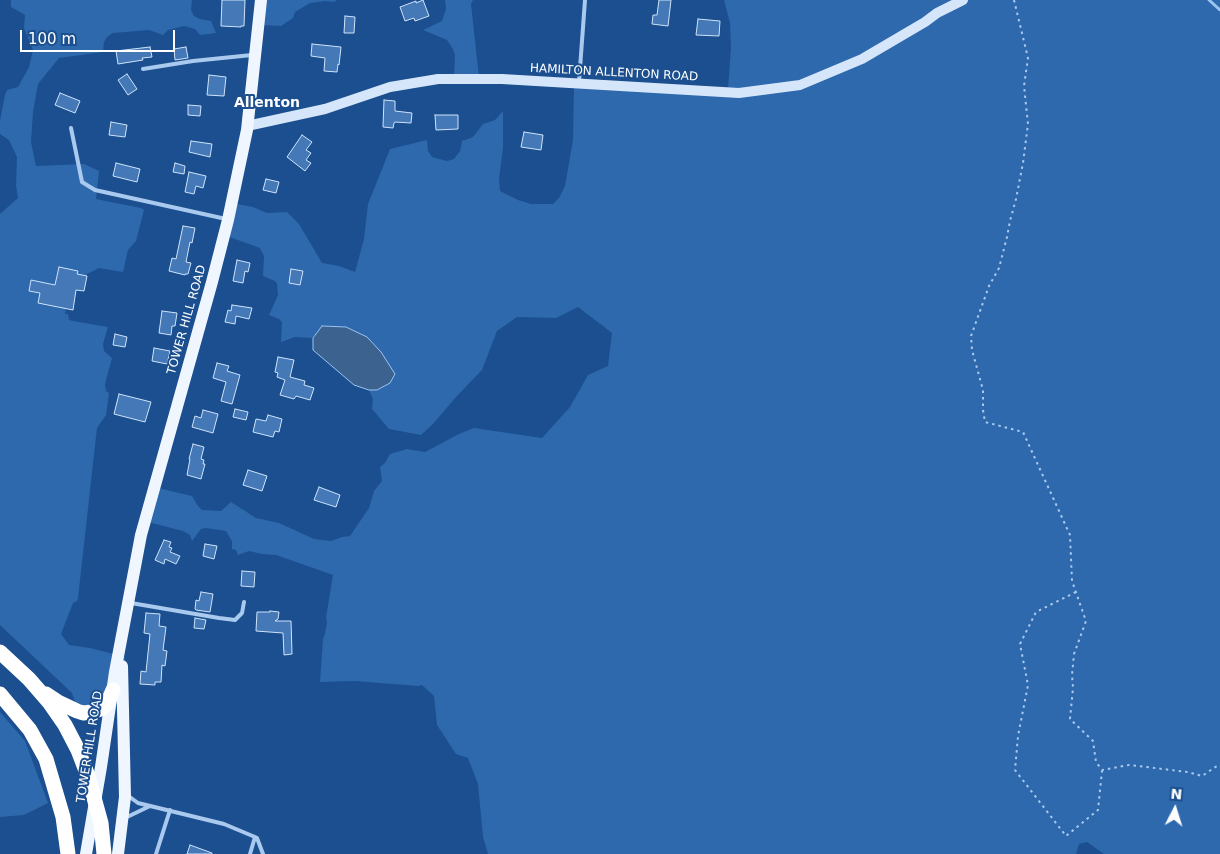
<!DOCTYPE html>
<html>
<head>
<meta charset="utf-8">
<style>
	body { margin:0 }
	#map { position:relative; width:1220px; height:854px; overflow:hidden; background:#1b4f8f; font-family:"DejaVu Sans",sans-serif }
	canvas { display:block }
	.north { position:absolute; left:1150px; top:784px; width:50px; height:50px; -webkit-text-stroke:4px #1b4f8f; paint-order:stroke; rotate:5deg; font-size:14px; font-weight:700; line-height:20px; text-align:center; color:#fff }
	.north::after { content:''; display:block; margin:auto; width:18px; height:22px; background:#fff; clip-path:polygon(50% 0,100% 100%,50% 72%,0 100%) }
	.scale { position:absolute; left:20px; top:30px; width:155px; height:22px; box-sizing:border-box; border:2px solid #fff; border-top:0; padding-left:6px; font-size:15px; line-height:18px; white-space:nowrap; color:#fff; -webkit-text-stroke:4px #1b4f8f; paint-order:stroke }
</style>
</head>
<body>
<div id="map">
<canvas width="1220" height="854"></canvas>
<div class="north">N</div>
<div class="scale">100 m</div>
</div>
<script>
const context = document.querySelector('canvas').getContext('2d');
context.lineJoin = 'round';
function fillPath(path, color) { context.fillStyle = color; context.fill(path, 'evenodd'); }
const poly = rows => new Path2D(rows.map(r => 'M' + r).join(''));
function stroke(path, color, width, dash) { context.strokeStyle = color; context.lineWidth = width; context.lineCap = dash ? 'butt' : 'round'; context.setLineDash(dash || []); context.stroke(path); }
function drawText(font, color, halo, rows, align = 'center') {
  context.font = font + ' "DejaVu Sans",sans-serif'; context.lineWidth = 4; context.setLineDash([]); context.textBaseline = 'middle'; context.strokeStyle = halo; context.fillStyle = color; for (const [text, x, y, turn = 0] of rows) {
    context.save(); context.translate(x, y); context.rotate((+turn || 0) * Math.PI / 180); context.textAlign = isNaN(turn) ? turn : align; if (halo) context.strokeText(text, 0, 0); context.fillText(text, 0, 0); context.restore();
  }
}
fillPath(poly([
	[11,0,192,0,191,10,194,16,200,19,211,21,216,33,200,35,195,29,184,26,168,30,163,35,149,30,113,33,107,37,104,42,103,52,59,58,38,84,33,112,31,142,36,166,84,164,99,171,96,199,141,208,144,210,136,241,128,250,123,272,99,268,87,274,86,276,77,274,78,271,59,267,54,289,31,281,29,291,40,293,38,303,66,308,65,314,68,314,69,320,73,321,108,327,103,344,104,351,112,358,105,384,106,391,109,393,106,415,97,428,78,598,77,601,73,603,61,634,69,645,90,648,125,657,123,673,114,698,78,710,72,693,0,625,0,214,18,198,16,186,17,157,9,140,0,134,0,121,5,95,7,90,18,87,29,67,33,50,24,28,25,15,11,7],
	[260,0,336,0,335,2,325,1,310,3,295,12,293,18,281,26,260,25],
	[445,0,473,0,471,4,479,77,454,77,455,55,453,49,447,40,423,30,442,21,446,9],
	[724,0,1220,0,1220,854,1104,854,1087,842,1079,844,1076,854,488,854,483,837,478,784,468,758,456,754,437,725,434,696,422,685,418,686,355,681,320,682,323,639,325,634,327,622,326,618,333,575,276,555,262,554,249,551,238,555,236,550,232,549,232,541,226,531,206,528,201,529,192,541,190,535,183,531,148,522,158,488,192,496,198,506,202,510,221,511,231,502,256,518,279,523,314,539,331,541,342,537,350,536,369,508,374,491,382,481,380,467,385,463,390,454,407,449,425,452,459,434,474,428,542,438,570,407,588,375,608,366,612,333,578,307,556,318,517,317,497,331,482,370,456,397,433,424,421,435,389,429,372,409,373,399,369,390,377,390,314,335,313,338,295,337,281,342,282,322,279,319,269,315,278,295,277,284,275,281,263,276,264,256,260,248,224,235,231,203,253,207,267,213,287,212,299,224,322,263,339,266,355,272,364,239,368,204,390,149,427,140,428,151,432,157,447,161,454,159,460,151,462,141,473,137,483,124,495,120,503,111,503,148,499,179,500,191,518,200,531,204,553,204,559,198,565,186,573,140,574,84,728,90,731,48,730,23],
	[0,712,25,741,48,803,24,815,0,817]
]), '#2e69ad');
const water = poly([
	[322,326,346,327,367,337,381,352,395,374,390,383,377,390,369,390,354,385,313,350,313,338,322,326]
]);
fillPath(water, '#3c6290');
stroke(water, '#9cc4f0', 1);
stroke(poly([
	[1209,0,1220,10]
]), '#9cc4f0', 3);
const building = poly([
	[222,0,245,0,244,26,241,26,241,27,221,26,222,0],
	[423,0,429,16,415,21,414,18,405,21,400,7,416,1,416,3,423,0],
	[659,0,671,0,668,26,652,24,653,15,657,15,659,0],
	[345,16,355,17,354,33,344,33,345,16],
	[698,19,720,21,719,36,696,35,698,19],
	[312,44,341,47,339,65,338,64,337,72,324,71,325,58,311,56,312,44],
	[150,47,152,57,142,58,143,60,118,64,116,51,150,47],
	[186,47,188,58,175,60,174,49,186,47],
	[127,74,137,89,128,95,118,80,127,74],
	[209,75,226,77,224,96,207,95,209,75],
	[60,93,80,101,75,113,55,105,60,93],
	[384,100,395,101,395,111,412,113,411,123,395,122,394,123,393,128,383,127,384,100],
	[188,105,201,106,200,116,188,115,188,105],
	[435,115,458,115,458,129,436,130,435,115],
	[111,122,127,125,125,137,109,135,111,122],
	[524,132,543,135,541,150,521,147,524,132],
	[302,135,312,142,306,150,311,153,306,160,311,163,305,171,287,157,302,135],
	[191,141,212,144,210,157,189,152,191,141],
	[116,163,140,169,137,182,113,176,116,163],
	[175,163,185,166,184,174,173,172,175,163],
	[189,172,206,176,203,188,196,186,194,194,185,192,189,172],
	[266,179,279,182,276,193,263,190,266,179],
	[183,226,195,228,192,243,190,242,186,262,191,263,188,274,185,274,185,275,169,271,172,258,176,259,183,226],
	[237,260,250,263,248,272,245,271,243,283,233,281,237,260],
	[59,267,78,271,77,274,87,276,84,291,76,290,73,310,38,303,40,293,29,291,31,280,55,285,59,267],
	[291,269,303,271,300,285,289,283,291,269],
	[232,305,252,308,249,319,236,316,235,324,225,322,228,310,231,311,232,305],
	[162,311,177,313,175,326,172,326,171,335,159,333,162,311],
	[115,334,127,337,125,347,113,345,115,334],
	[154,348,170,351,167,364,152,361,154,348],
	[278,357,294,360,290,377,305,381,304,385,314,388,310,400,296,396,294,399,280,395,285,380,277,377,278,373,275,372,278,357],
	[217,363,229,366,227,371,240,375,232,404,221,401,226,382,213,378,217,363],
	[119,394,151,402,145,422,114,414,119,394],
	[235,409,248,412,246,420,233,417,235,409],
	[203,410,218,414,213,433,192,427,195,416,201,418,203,410],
	[268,415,282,419,279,432,275,431,273,437,253,432,256,419,266,421,268,415],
	[193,444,204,447,201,459,204,460,203,464,205,464,201,479,187,475,190,459,189,459,193,444],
	[248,470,267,476,262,491,243,485,248,470],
	[319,487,340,495,336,507,314,500,319,487],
	[164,540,171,542,169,547,172,548,170,552,180,556,176,564,165,559,164,564,155,560,164,540],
	[205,544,217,546,214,559,203,556,205,544],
	[242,571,255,572,254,587,241,586,242,571],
	[201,592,213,594,210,612,196,610,195,609,196,600,199,601,201,592],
	[270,611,279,612,278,619,275,621,291,621,292,654,284,655,283,633,256,631,257,612,270,612,270,611],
	[146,613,160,614,159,626,166,627,163,650,167,651,165,666,162,665,161,682,155,682,155,685,140,684,141,671,146,672,150,634,144,633,146,613],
	[195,618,206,620,204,629,194,628,195,618],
	[190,845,212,853,212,854,187,854,190,845]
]);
fillPath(building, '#4478b7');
stroke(building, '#cfe3fa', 1);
stroke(poly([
	[1014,0,1028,58,1024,86,1028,124,1023,163,1016,199,1010,221,1007,237,999,268,989,286,971,336,972,350,983,390,983,410,985,422,1023,432,1070,535,1072,581,1086,621,1074,654,1072,675,1073,688,1070,719,1093,741,1096,762,1102,770,1129,765,1188,772,1202,776,1220,764],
	[1076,592,1036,612,1020,644,1028,685,1018,736,1015,770,1066,836,1098,810,1102,771]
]), '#a9c9ee', 2, [2.5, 4]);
stroke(poly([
	[143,69,193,61,252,55],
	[579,82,585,0],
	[71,128,82,182,95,190,226,219],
	[131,603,219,618,235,620,242,613,244,602],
	[127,795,138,803,224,824,255,837,257,838,263,854],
	[125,818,150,806],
	[156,854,170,810],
	[250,854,255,837]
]), '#a9c9ee', 4);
stroke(poly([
	[247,126,325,109,390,87,438,79,502,79,739,93,800,85,862,59,925,22,937,13,963,0]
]), '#d6e6fa', 10);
stroke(poly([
	[86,854,101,767,115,672,141,535,212,282,228,220,247,130,261,0],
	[118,854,125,797,122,666]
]), '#f0f6ff', 12);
stroke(poly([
	[0,652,29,679,49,702,65,725,78,750,88,776,101,823,104,854],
	[0,694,30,730,46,759,63,817,68,854],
	[46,694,58,702,77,711,83,713,92,712,101,709,107,704,113,690]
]), '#fff', 15);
drawText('12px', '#fff', '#1b4f8f', [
	["HAMILTON ALLENTON ROAD",614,73,3],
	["TOWER HILL ROAD",187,320,-74],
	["TOWER HILL ROAD",90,747,-81]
]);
drawText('bold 14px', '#fff', '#1b4f8f', [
	["Allenton",267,103]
]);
</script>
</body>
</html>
